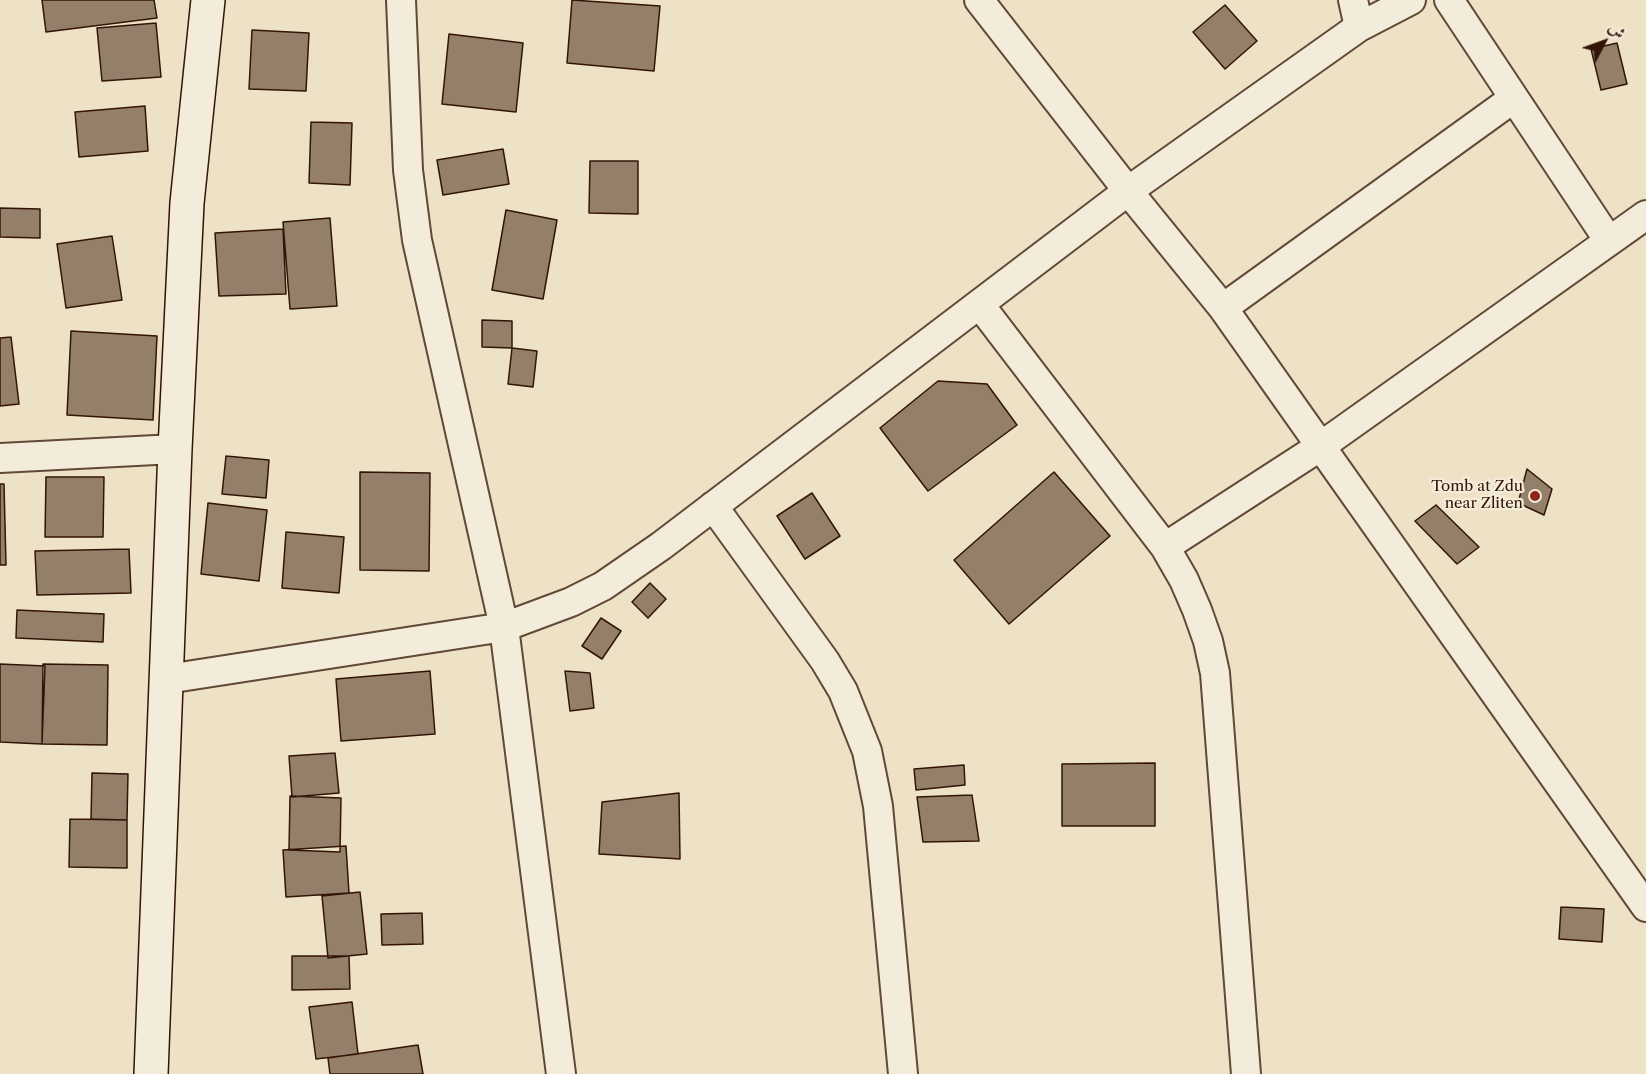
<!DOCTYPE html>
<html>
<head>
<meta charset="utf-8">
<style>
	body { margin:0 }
	#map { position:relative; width:1646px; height:1074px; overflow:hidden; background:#ede2c6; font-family:"Libre Caslon Text",Amiri,serif }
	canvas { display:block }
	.north { position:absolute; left:1574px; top:12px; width:60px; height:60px; -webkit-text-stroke:4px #f3ecda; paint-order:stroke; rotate:49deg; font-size:16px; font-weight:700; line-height:24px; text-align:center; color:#331406 }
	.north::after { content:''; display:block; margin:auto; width:21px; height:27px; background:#331406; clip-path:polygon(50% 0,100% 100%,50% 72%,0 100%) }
</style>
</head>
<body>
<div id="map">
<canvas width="1646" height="1074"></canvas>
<div class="north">ش</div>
</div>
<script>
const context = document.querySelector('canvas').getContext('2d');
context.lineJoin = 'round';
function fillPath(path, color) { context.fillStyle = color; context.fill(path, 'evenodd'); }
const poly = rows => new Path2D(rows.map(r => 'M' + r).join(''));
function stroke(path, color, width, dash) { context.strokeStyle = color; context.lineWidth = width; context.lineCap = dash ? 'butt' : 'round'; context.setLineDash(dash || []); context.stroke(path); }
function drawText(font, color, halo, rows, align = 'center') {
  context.font = font + ' "Libre Caslon Text",serif'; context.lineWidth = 4.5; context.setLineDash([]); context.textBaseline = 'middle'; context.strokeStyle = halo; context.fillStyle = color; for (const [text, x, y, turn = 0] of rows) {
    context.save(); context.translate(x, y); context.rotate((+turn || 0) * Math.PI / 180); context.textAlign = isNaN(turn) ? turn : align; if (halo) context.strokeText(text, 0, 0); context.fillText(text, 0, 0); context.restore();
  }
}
const building = poly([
	[42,0,154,0,157,18,46,32,42,0],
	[572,0,660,6,654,71,567,63,572,0],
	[1225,5,1257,41,1225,69,1193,32,1225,5],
	[156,23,161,77,102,81,97,28,156,23],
	[252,30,309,33,306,91,249,89,252,30],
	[449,34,523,43,516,112,442,104,449,34],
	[1617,43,1627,84,1601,90,1591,49,1617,43],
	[145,106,148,151,79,157,75,112,145,106],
	[311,122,352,123,350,185,309,183,311,122],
	[503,149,509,184,443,195,437,160,503,149],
	[590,161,638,161,638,214,589,213,590,161],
	[0,208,40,209,40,238,0,237,0,208],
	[506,210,557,220,543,299,492,290,506,210],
	[330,218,337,306,290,309,283,222,330,218],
	[283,229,286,294,219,296,215,233,283,229],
	[112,236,122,300,66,308,57,244,112,236],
	[482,320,512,321,512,348,482,347,482,320],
	[71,331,157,336,153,420,67,415,71,331],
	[11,337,19,404,0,406,0,338,11,337],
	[512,348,537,351,533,387,508,384,512,348],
	[938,381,987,384,1017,425,928,491,880,428,938,381],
	[226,456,269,460,266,498,222,494,226,456],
	[1527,469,1552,489,1544,515,1518,503,1527,469],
	[360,472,430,473,429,571,360,570,360,472],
	[1054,472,1110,536,1009,624,954,560,1054,472],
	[46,477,104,477,103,537,45,537,46,477],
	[0,484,4,484,6,565,0,565,0,484],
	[812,493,840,536,805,559,777,516,812,493],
	[208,503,267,510,259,581,201,574,208,503],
	[1436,505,1479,547,1457,564,1415,521,1436,505],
	[286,532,344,537,339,593,282,588,286,532],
	[129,549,131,593,37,595,35,551,129,549],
	[650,583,666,599,648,618,632,602,650,583],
	[17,610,104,614,103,642,16,638,17,610],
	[601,618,621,631,602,659,582,646,601,618],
	[0,664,45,666,42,744,0,742,0,664],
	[43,664,108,665,107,745,42,744,43,664],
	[430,671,435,734,341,741,336,679,430,671],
	[565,671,590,673,594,708,570,711,565,671],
	[335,753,339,793,292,797,289,756,335,753],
	[1155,763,1155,826,1062,826,1062,764,1155,763],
	[964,765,965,785,916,790,914,769,964,765],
	[92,773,128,774,127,820,91,819,92,773],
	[679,793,680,859,599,854,602,802,679,793],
	[972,795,979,841,923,842,917,797,972,795],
	[290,796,341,798,340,852,289,850,290,796],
	[70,819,127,820,127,868,69,867,70,819],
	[346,846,349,893,286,897,283,850,346,846],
	[360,892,367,954,328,958,322,896,360,892],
	[1561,907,1604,909,1602,942,1559,939,1561,907],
	[422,913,423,944,382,945,381,914,422,913],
	[292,956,349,956,350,989,292,990,292,956],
	[352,1002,358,1054,316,1059,309,1007,352,1002],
	[418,1045,423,1074,330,1074,328,1058,418,1045]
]);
fillPath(building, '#947f6a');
stroke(building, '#331406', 1.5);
const street = poly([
	[401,0,408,170,417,240,504,627,561,1074],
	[979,0,1128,191,1223,308,1646,907],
	[1353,0,1359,27],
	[1449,0,1609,241],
	[980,305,1165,547,1184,580,1197,610,1208,641,1215,673,1246,1074],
	[1223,308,1514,98],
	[0,458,175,449],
	[713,506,825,661,843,691,867,751,878,806,903,1074],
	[1165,547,1321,446,1646,215],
	[167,679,504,627,571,602,603,586,661,546,1128,191,1359,27,1411,0]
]);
const secondary = poly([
	[151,1074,175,449,187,203,208,0]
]);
stroke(street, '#624836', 32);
stroke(secondary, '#331406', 36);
stroke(street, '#f3ecda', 28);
stroke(secondary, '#f3ecda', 33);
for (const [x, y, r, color] of [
	[1535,496,6,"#8f2418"]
]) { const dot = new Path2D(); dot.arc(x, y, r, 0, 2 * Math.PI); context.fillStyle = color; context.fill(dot); stroke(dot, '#f3ecda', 2); }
drawText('15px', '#331406', '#f3ecda', [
	["Tomb at Zdu",1523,487],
	["near Zliten",1523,504]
], 'right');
</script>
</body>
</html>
